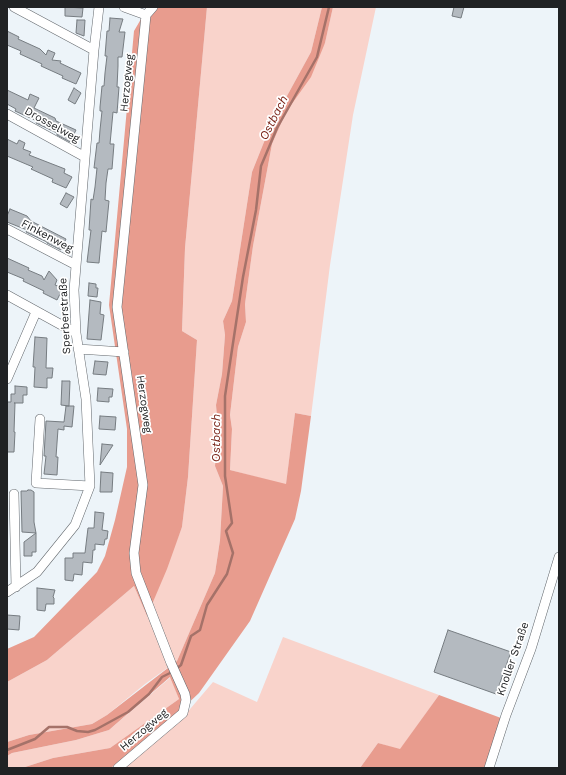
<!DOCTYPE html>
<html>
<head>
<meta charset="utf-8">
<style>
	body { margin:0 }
	#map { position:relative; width:566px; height:775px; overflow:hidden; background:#edf4f9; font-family:"Work Sans",sans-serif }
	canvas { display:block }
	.frame { position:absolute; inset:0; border:8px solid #202224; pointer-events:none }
</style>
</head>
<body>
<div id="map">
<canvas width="566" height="775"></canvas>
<div class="frame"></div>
</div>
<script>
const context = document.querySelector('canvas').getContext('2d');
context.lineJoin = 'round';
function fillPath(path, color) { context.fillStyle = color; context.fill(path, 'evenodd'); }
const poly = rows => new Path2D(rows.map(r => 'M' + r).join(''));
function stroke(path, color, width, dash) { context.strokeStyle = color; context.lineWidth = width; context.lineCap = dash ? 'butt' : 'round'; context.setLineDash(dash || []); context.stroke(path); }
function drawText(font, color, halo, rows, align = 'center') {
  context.font = font + ' "Work Sans",sans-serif'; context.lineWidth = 3.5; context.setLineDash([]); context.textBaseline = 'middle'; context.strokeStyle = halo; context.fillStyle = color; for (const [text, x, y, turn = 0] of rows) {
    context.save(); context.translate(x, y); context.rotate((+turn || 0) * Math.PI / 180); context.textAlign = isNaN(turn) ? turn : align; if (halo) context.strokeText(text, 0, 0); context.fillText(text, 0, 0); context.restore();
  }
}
fillPath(poly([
	[207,7,322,7,311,52,270,127,252,172,232,301,223,321,225,335,222,374,216,405,218,428,215,466,223,486,220,540,215,573,177,661,145,684,107,715,92,724,29,735,7,742,7,682,47,660,134,586,147,616,182,527,188,477,197,340,182,331,185,248],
	[333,7,376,7,353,115,330,265,311,416,295,413,286,485,230,470,232,429,230,415,238,347,246,322,245,304,253,246,272,144,286,112,325,43],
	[283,637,439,695,400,750,378,743,360,768,124,768,185,715,213,682,257,702],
	[171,677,179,699,110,748,53,758,22,768,7,768,7,756,12,753,76,740,109,730]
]), '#f9d3cb');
fillPath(poly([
	[148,7,207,7,185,248,182,331,197,340,188,477,182,527,167,569,147,616,134,586,47,660,7,682,7,649,34,637,97,572,105,556,115,520,127,467,127,429,109,305,134,31],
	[322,7,333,7,325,43,311,77,286,112,272,144,253,246,245,304,246,322,238,347,230,415,232,429,230,470,286,484,295,413,311,416,301,491,295,519,250,621,199,693,179,712,111,768,22,768,53,758,110,748,179,699,170,677,109,730,76,740,12,753,7,756,7,742,29,735,92,724,107,715,177,661,215,573,220,540,223,486,215,466,218,428,216,405,222,374,225,335,223,321,232,301,252,172,270,127,311,52],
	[439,695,501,718,485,768,360,768,378,743,400,749]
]), '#e89c8e');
stroke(poly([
	[176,669,181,665,191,636,200,630,207,605,227,574,233,553,226,531,232,523,225,476,225,396,243,277,256,210,261,166,277,128,317,57,329,7],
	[7,750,35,739,49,727,67,727,77,731,88,732,95,730,128,712,149,694,162,677,172,672]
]), '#a57269', 2.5);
const building = poly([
	[65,7,83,8,82,17,65,16,65,7],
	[454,7,464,7,461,18,452,16,454,7],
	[110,18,123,19,119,32,125,32,122,57,118,57,118,66,117,87,119,87,117,113,113,112,110,144,114,144,112,169,108,169,106,183,105,200,109,201,106,232,102,231,99,263,87,262,91,230,89,230,91,199,93,200,95,187,97,168,94,168,97,143,99,143,100,130,102,111,100,111,100,107,102,86,104,86,105,73,107,56,105,56,107,31,109,31,110,18],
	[77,20,85,20,84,36,76,33,77,20],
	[7,31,19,37,18,39,40,49,46,55,48,50,55,53,52,60,61,61,60,63,81,73,76,84,62,78,63,76,41,66,42,64,20,54,21,51,7,45,7,31],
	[74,88,81,93,75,104,68,100,74,88],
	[7,90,28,100,30,94,39,98,34,108,55,118,56,121,76,130,70,142,57,135,57,133,36,123,37,121,15,111,16,109,7,104,7,90],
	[7,139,17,144,19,140,25,143,23,149,31,152,29,155,65,169,64,173,72,177,66,188,52,182,53,179,31,169,33,167,7,156,7,139],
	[66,193,74,197,67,208,60,204,66,193],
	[10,209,27,216,31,221,66,239,61,250,47,243,47,242,26,232,27,230,7,222,7,216,10,209],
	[7,258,29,268,28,270,42,276,44,280,49,271,57,280,55,285,63,288,57,300,43,293,44,291,23,281,24,279,7,272,7,258],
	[89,283,96,284,96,288,98,288,97,297,88,296,89,283],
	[90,300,101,302,100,314,104,315,101,340,87,339,90,300],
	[35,337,47,338,46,368,53,368,52,378,47,378,47,388,34,387,35,367,33,367,35,337],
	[95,361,108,362,106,375,93,374,95,361],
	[62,381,70,381,69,406,61,405,62,381],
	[15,386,27,387,27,395,23,395,23,403,14,403,15,403,14,432,15,432,14,452,7,452,7,402,11,402,11,394,15,394,15,386],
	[98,388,113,389,112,397,109,397,109,402,97,401,98,388],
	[66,406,74,406,72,427,64,426,64,430,58,429,56,457,58,457,57,475,44,474,46,456,44,456,46,421,64,422,66,406],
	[100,416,116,417,115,430,99,429,100,416],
	[102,444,113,445,100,465,102,444],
	[101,472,113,473,112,492,100,492,101,472],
	[28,490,31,490,34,492,34,522,36,533,36,552,32,552,32,556,24,556,24,542,36,533,22,532,21,491,27,491,28,490],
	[95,512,104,513,102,530,108,531,107,539,105,539,104,545,95,544,95,550,93,550,92,563,83,562,82,575,74,574,73,581,65,580,65,558,73,558,73,553,85,553,88,528,94,528,95,512],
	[37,588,55,590,53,597,54,598,54,604,46,604,45,611,37,610,37,588],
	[7,615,20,616,19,630,7,629,7,615],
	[448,630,511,652,496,694,434,672,448,630]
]);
fillPath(building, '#b4bac0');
stroke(building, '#767c81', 1);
const street = poly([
	[14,7,94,50],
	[124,7,146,15],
	[7,114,85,157],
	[7,229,76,265],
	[7,295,76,333],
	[78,349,124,352],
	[7,379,36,312],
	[40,419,36,483,90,486],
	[14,494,16,587],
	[7,592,37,572,75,525,90,486,86,399,76,333,74,290,94,50,99,7],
	[118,768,183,713,186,700,185,694,171,663,136,573,134,553,143,485,117,307,146,15,153,7],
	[489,768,506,715,531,649,559,557]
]);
stroke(street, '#63686d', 10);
stroke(street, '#fff', 9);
drawText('11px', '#202224', '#fff', [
	["Herzogweg",127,83,-84],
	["Drosselweg",52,125,29],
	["Finkenweg",47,236,28],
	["Sperberstraße",65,316,-93],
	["Herzogweg",144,404,82],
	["Knoller Straße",513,659,-71],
	["Herzogweg",144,730,-40]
]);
drawText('italic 12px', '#761e12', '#fff', [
	["Ostbach",274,118,-63],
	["Ostbach",216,438,-90]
]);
</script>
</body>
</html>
